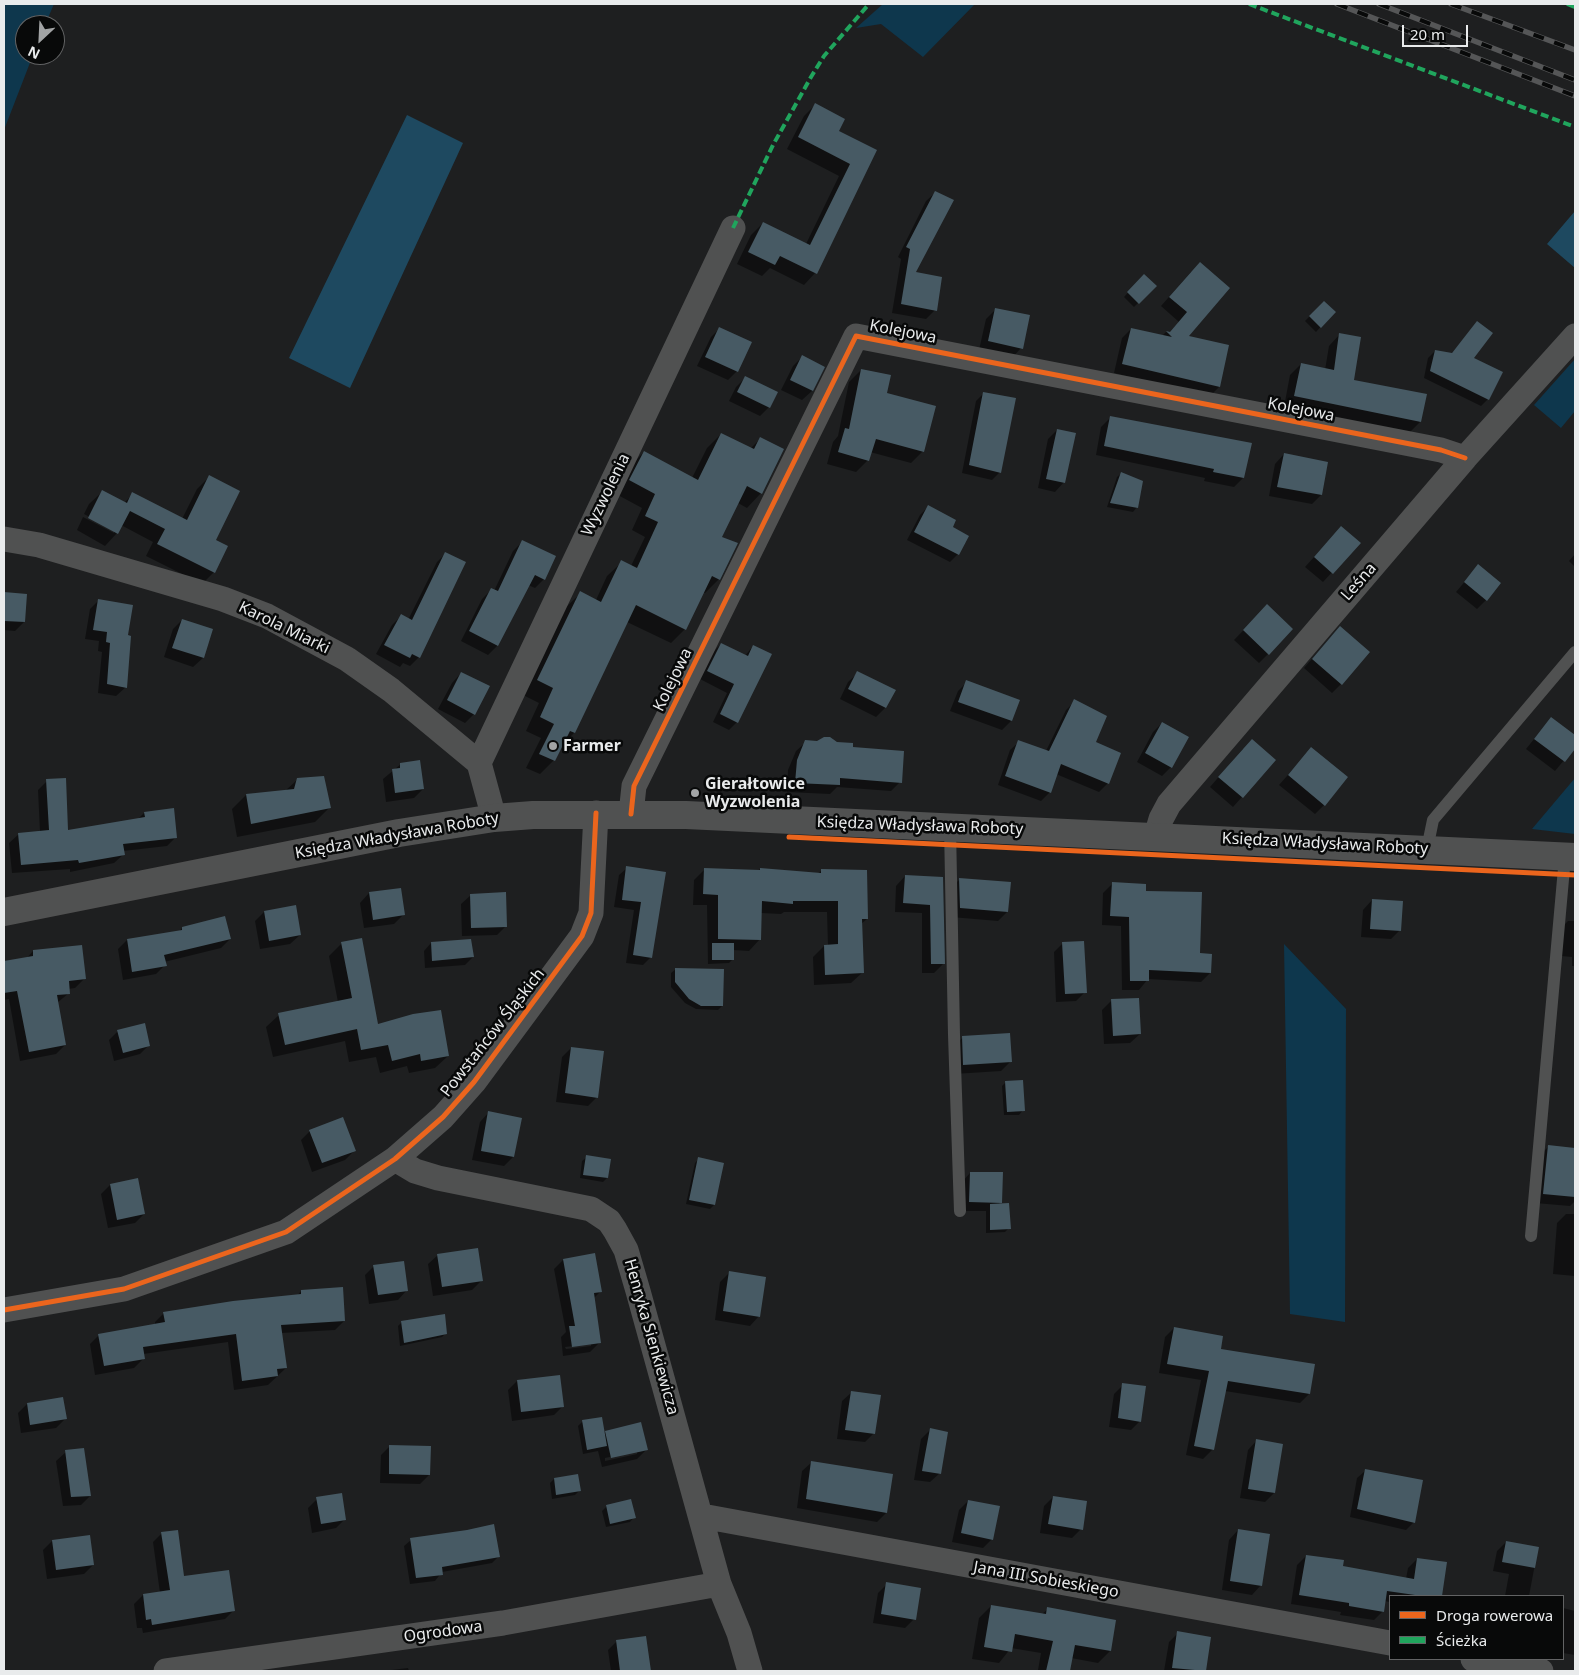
<!DOCTYPE html>
<html>
<head>
<meta charset="utf-8">
<style>
	body { margin:0 }
	#map { position:relative; width:1579px; height:1675px; overflow:hidden; background:#1e1f20; font-family:"Noto Sans",sans-serif }
	canvas { display:block }
	.frame { position:absolute; inset:0; border:5px solid #e9ebec; pointer-events:none }
	.legend { position:absolute; left:1389px; top:1595px; width:175px; height:65px; box-sizing:border-box; background:#080909; border:1px solid #626364; margin:0; padding:6px 9px; list-style:none; font-size:15px; color:#e9ebec }
	.legend li { display:flex; align-items:center; gap:10px; height:25px }
	.legend b { width:25px; border:1px solid #626364 }
	.north { position:absolute; left:15px; top:15px; width:50px; height:50px; box-sizing:border-box; background:#080909; border:1px solid #626364; border-radius:50%; rotate:205deg; font-size:14px; font-weight:700; line-height:20px; text-align:center; color:#e9ebec }
	.north::after { content:''; display:block; margin:auto; width:18px; height:22px; background:#a2a4a5; clip-path:polygon(50% 0,100% 100%,50% 72%,0 100%) }
	.scale { position:absolute; left:1402px; top:25px; width:66px; height:22px; box-sizing:border-box; border:2px solid #e9ebec; border-top:0; padding-left:6px; font-size:15px; line-height:18px; white-space:nowrap; color:#e9ebec; -webkit-text-stroke:4px #080909; paint-order:stroke }
</style>
</head>
<body>
<div id="map">
<canvas width="1579" height="1675"></canvas>
<div class="frame"></div>
<ul class="legend">
<li><b style="height:6px;background:#eb651d"></b>Droga rowerowa</li>
<li><b style="height:6px;background:#20a55d"></b>Ścieżka</li>
</ul>
<div class="north">N</div>
<div class="scale">20 m</div>
</div>
<script>
const context = document.querySelector('canvas').getContext('2d');
context.lineJoin = 'round';
function fillPath(path, color) { context.fillStyle = color; context.fill(path, 'evenodd'); }
const poly = rows => new Path2D(rows.map(r => 'M' + r).join(''));
function stroke(path, color, width, dash) { context.strokeStyle = color; context.lineWidth = width; context.lineCap = dash ? 'butt' : 'round'; context.setLineDash(dash || []); context.stroke(path); }
function drawText(font, color, halo, rows, align = 'center') {
  context.font = font + ' "Noto Sans",sans-serif'; context.lineWidth = 5; context.setLineDash([]); context.textBaseline = 'middle'; context.strokeStyle = halo; context.fillStyle = color; for (const [text, x, y, turn = 0] of rows) {
    context.save(); context.translate(x, y); context.rotate((+turn || 0) * Math.PI / 180); context.textAlign = isNaN(turn) ? turn : align; if (halo) context.strokeText(text, 0, 0); context.fillText(text, 0, 0); context.restore();
  }
}
fillPath(poly([
	[4,4,54,4,45,25,25,25,25,55,33,55,4,130],
	[883,4,975,4,923,57,881,24,856,28],
	[1575,359,1575,411,1561,428,1534,405],
	[1575,778,1575,834,1532,829],
	[1284,944,1346,1009,1345,1322,1290,1314]
]), '#0e374d');
fillPath(poly([
	[407,115,463,143,350,388,289,358],
	[1575,211,1575,268,1547,244]
]), '#1e4960');
fillPath(poly([
	[815,105,837,132,875,151,815,273,804,285,770,268,762,276,737,264,751,235,763,223,806,244,839,176,787,149,804,116],
	[936,192,914,273,935,310,926,319,892,313,901,259,898,257,926,201],
	[1191,272,1187,337,1219,387,1210,396,1114,373,1122,338,1131,329,1162,336,1166,332,1170,333,1179,322,1161,306],
	[1144,275,1155,286,1134,307,1124,297],
	[1324,302,1334,312,1316,332,1305,321],
	[995,310,1021,348,1012,358,979,350,986,319],
	[1477,323,1472,358,1488,399,1481,406,1424,378,1428,358,1435,351,1451,354],
	[720,328,737,371,728,380,697,366,711,337],
	[1340,334,1352,381,1420,422,1409,433,1284,407,1290,375,1301,364,1325,370,1329,346],
	[802,357,823,367,812,391,802,400,781,390,793,366],
	[861,370,886,394,923,451,911,463,870,452,868,460,856,472,827,464,833,442,838,436,849,382],
	[745,378,769,407,760,416,729,401,736,387],
	[984,393,1000,472,992,480,962,473,976,401],
	[1110,418,1243,478,1234,487,1204,481,1205,478,1096,455,1101,427],
	[1057,430,1064,482,1055,492,1038,488,1048,439],
	[721,434,750,449,761,438,782,450,761,493,747,508,738,503,721,537,719,579,705,593,703,592,685,629,671,643,627,622,574,733,561,746,554,760,540,774,526,768,541,738,526,731,539,703,523,695,566,607,581,593,596,600,607,576,622,562,631,566,645,537,632,530,642,508,616,494,630,466,644,452,692,478,707,448],
	[1284,454,1321,495,1312,504,1269,496,1275,464],
	[1122,473,1137,507,1133,512,1107,507,1117,477],
	[209,477,214,572,202,584,146,556,153,542,121,525,117,533,105,546,77,530,83,517,114,533,114,530,84,514,89,504,102,492,124,503,133,494,182,519,197,489],
	[928,507,951,528,958,554,950,562,907,540,920,515],
	[1332,537,1359,543,1323,582,1305,567],
	[522,542,544,579,535,588,528,585,497,646,488,655,461,641,482,599,492,589,494,591,513,551],
	[446,553,419,657,410,666,403,663,400,667,376,654,392,625,401,616,408,620,437,562],
	[1575,554,1575,567,1569,561],
	[1478,566,1486,600,1477,609,1456,592],
	[4,594,25,595,24,622,15,631,4,630,4,633],
	[99,600,126,636,126,687,116,696,98,693,102,652,98,651,99,641,85,639,90,609],
	[1267,606,1268,654,1259,663,1234,640],
	[182,620,203,658,193,667,164,657,173,629],
	[1331,637,1341,684,1332,693,1304,668],
	[721,644,745,656,753,646,737,722,729,730,713,722,727,693,700,679,713,652],
	[461,673,474,714,465,723,438,709,452,683],
	[858,673,894,690,885,708,876,717,840,699,848,682],
	[967,682,1011,721,1002,730,950,711,958,691],
	[1075,701,1094,743,1108,783,1099,792,1056,774,1050,792,1041,801,998,785,1010,750,1019,742,1046,751,1066,710],
	[1551,718,1575,737,1575,747,1555,771,1526,749],
	[1162,723,1171,767,1162,776,1137,762,1153,732],
	[806,742,836,743,851,748,900,782,891,791,837,787,830,794,787,792,788,770,796,751],
	[1243,749,1275,760,1233,807,1210,787],
	[1311,749,1324,805,1315,814,1279,785],
	[401,764,423,789,414,798,386,802,383,779],
	[297,780,329,808,315,822,237,837,232,809,246,795,285,791],
	[47,781,66,832,138,819,144,813,176,837,167,846,123,851,124,854,114,863,70,872,70,869,12,873,9,843,19,834,40,832,38,790],
	[627,868,665,873,651,957,643,965,626,963,634,910,614,907,619,875],
	[705,869,758,871,760,869,817,874,821,871,867,919,861,924,863,972,851,983,814,985,813,957,824,946,828,946,827,912,784,912,781,914,761,913,760,939,749,951,733,950,733,959,729,963,708,964,707,905,693,905,694,880],
	[905,876,942,878,943,964,934,973,922,973,922,913,895,912,896,886],
	[960,879,1007,912,998,921,951,917,950,889],
	[1112,884,1144,892,1199,955,1210,973,1201,982,1148,979,1139,990,1122,990,1121,926,1102,925,1103,893],
	[400,889,403,915,394,924,364,928,360,903,369,893],
	[471,895,506,926,497,935,462,936,461,904],
	[1372,900,1400,930,1391,939,1361,937,1363,910],
	[295,907,300,935,290,944,260,949,255,921,264,912],
	[1568,921,1575,921,1575,966,1572,966,1572,957,1561,956,1561,928],
	[182,928,230,939,221,948,164,962,165,965,156,974,123,980,118,949,127,940,179,932],
	[342,943,377,1026,448,1056,435,1068,409,1073,407,1066,380,1073,376,1057,349,1062,345,1041,273,1057,266,1027,279,1015,338,1002,329,956],
	[431,943,473,957,465,965,425,968,424,951],
	[1063,943,1085,992,1076,1001,1056,1002,1054,952],
	[33,951,84,979,75,988,68,989,69,993,57,1003,65,1045,56,1054,20,1061,9,999,4,1000,4,962,26,959],
	[676,969,722,1006,718,1010,696,1009,685,1003,671,987,671,973],
	[1112,1000,1140,1034,1130,1043,1104,1044,1102,1010],
	[118,1031,149,1045,140,1054,114,1061,109,1040],
	[963,1037,1010,1062,1001,1071,954,1074,954,1047],
	[571,1048,597,1097,588,1106,556,1102,562,1057],
	[1006,1082,1023,1110,1019,1115,1004,1115,1002,1086],
	[489,1112,513,1157,504,1166,472,1160,480,1122],
	[310,1131,354,1151,345,1160,312,1172,301,1140],
	[1548,1147,1575,1149,1575,1201,1570,1206,1535,1203,1539,1156],
	[587,1157,607,1178,603,1182,580,1178,582,1161],
	[699,1159,714,1205,710,1209,686,1204,695,1163],
	[970,1173,1001,1202,998,1205,1009,1228,1005,1232,986,1233,986,1211,961,1211,961,1183],
	[110,1185,144,1214,135,1223,108,1228,101,1194],
	[1566,1214,1575,1214,1575,1276,1553,1274,1557,1223],
	[438,1255,481,1281,472,1290,433,1296,428,1264],
	[563,1260,601,1291,593,1299,599,1343,590,1352,563,1356,561,1337,566,1332,554,1269],
	[591,1344,591,1346,566,1349,565,1347],
	[374,1266,407,1290,398,1300,369,1304,365,1275],
	[729,1273,759,1316,750,1326,715,1320,720,1282],
	[301,1291,344,1321,335,1330,281,1333,286,1368,268,1385,234,1390,228,1342,143,1354,144,1358,134,1368,95,1375,90,1344,99,1335,155,1325,155,1322,164,1313,297,1296],
	[402,1322,446,1333,442,1337,400,1346,398,1326],
	[1174,1328,1309,1394,1300,1403,1225,1391,1212,1450,1203,1459,1186,1455,1201,1380,1159,1373,1165,1337],
	[517,1381,563,1406,554,1415,512,1421,508,1390],
	[1123,1385,1140,1421,1131,1430,1109,1427,1114,1394],
	[852,1392,874,1433,865,1442,837,1439,842,1401],
	[27,1404,65,1419,56,1428,21,1433,18,1413],
	[582,1422,603,1434,605,1432,646,1450,637,1459,602,1467,598,1451,583,1454,578,1426],
	[637,1451,637,1454,605,1461,605,1458],
	[930,1430,940,1473,930,1482,914,1480,921,1439],
	[1257,1440,1274,1493,1265,1502,1240,1498,1248,1450],
	[390,1446,429,1475,420,1484,380,1483,381,1455],
	[66,1452,90,1496,81,1505,63,1506,56,1461],
	[812,1462,886,1513,877,1522,797,1508,802,1471],
	[1365,1471,1414,1522,1406,1530,1350,1517,1357,1478],
	[554,1479,579,1491,575,1495,552,1499,550,1483],
	[1053,1497,1081,1529,1072,1538,1040,1533,1044,1506],
	[317,1499,345,1519,336,1528,312,1533,308,1508],
	[968,1501,992,1539,983,1548,952,1542,959,1510],
	[607,1506,634,1517,630,1522,606,1527,602,1511],
	[1238,1530,1261,1585,1252,1595,1222,1590,1229,1540],
	[162,1533,183,1577,234,1610,225,1619,143,1633,142,1628,137,1628,134,1604,143,1595,160,1593,153,1542],
	[411,1540,498,1557,492,1563,442,1572,435,1581,410,1584,404,1546],
	[52,1541,93,1565,84,1574,47,1579,43,1550],
	[1506,1542,1538,1548,1529,1596,1505,1596,1509,1574,1493,1571,1497,1551],
	[1306,1556,1341,1567,1406,1579,1408,1568,1417,1559,1446,1563,1441,1596,1390,1596,1390,1602,1384,1601,1383,1611,1374,1620,1340,1615,1341,1612,1291,1604,1297,1565],
	[887,1584,914,1619,905,1628,873,1623,878,1593],
	[991,1606,1042,1614,1048,1609,1110,1651,1098,1663,1071,1658,1060,1671,1038,1670,1041,1653,1011,1648,999,1663,972,1659,979,1618],
	[1563,1608,1575,1611,1575,1655,1563,1653],
	[1178,1633,1210,1638,1205,1671,1164,1671,1169,1642],
	[645,1637,650,1671,611,1671,608,1650,617,1641],
	[408,1668,409,1671,383,1671]
]), '#0007');
fillPath(poly([
	[815,103,845,119,839,131,877,150,817,274,780,256,775,265,748,252,763,222,810,245,850,164,798,137],
	[935,191,954,200,916,272,942,277,937,311,901,304,910,249,906,247],
	[1200,262,1230,288,1189,336,1229,345,1220,387,1122,364,1131,328,1172,337,1166,331,1170,332,1187,312,1169,297],
	[1144,274,1157,286,1139,304,1127,292],
	[1324,301,1336,312,1321,328,1309,316],
	[995,308,1030,315,1023,349,988,341],
	[1477,321,1493,333,1474,358,1503,372,1489,400,1430,371,1435,350,1452,353],
	[719,327,752,342,738,372,705,357],
	[1339,333,1361,337,1354,380,1427,394,1421,422,1294,396,1301,363,1334,370],
	[802,355,825,367,813,391,790,380],
	[861,369,891,375,887,393,936,406,924,452,876,439,869,461,838,452,845,428,849,429],
	[745,376,778,392,770,408,737,392],
	[983,392,1016,398,1001,473,969,465],
	[1110,416,1252,443,1244,478,1213,472,1214,469,1104,446],
	[1057,429,1076,433,1065,483,1046,479],
	[721,433,754,449,760,437,784,449,762,494,747,486,722,537,738,543,720,580,712,576,686,630,636,605,575,733,570,731,555,761,539,754,554,724,540,717,553,688,537,680,580,591,601,602,621,560,637,568,658,522,645,516,655,494,629,480,644,451,698,480],
	[1284,453,1328,462,1322,495,1277,487],
	[1121,472,1143,481,1138,508,1110,503],
	[209,475,240,491,216,540,228,546,215,573,157,544,165,529,130,511,118,534,88,518,102,490,127,503,132,492,187,520],
	[928,505,956,520,953,527,969,536,959,555,914,532],
	[1341,526,1361,543,1333,574,1314,557],
	[522,540,556,556,545,580,535,575,498,646,469,631,491,588,498,591],
	[445,552,466,562,420,658,412,654,410,658,384,645,401,614,412,620],
	[1478,564,1501,583,1487,601,1464,582],
	[4,592,27,594,25,622,4,621],
	[98,599,133,605,128,635,131,636,127,688,107,684,110,643,106,642,107,632,93,630],
	[1267,604,1293,629,1269,655,1243,630],
	[182,619,213,629,204,658,172,648],
	[1340,626,1370,652,1342,685,1312,659],
	[721,643,748,656,753,645,772,654,738,723,720,714,734,684,707,671],
	[857,671,896,690,886,708,848,689],
	[461,672,490,686,475,715,447,700],
	[966,680,1020,700,1012,721,958,702],
	[1074,699,1107,716,1096,742,1121,753,1109,784,1061,764,1051,793,1005,776,1018,740,1049,751],
	[1551,717,1575,735,1575,749,1565,762,1534,739],
	[1162,722,1189,737,1172,768,1145,753],
	[824,737,830,737,837,742,853,743,853,747,904,751,902,783,840,778,840,785,795,783,797,760,805,740,817,741],
	[1252,739,1276,760,1243,798,1218,777],
	[1311,747,1348,777,1325,806,1288,775],
	[420,760,424,789,395,793,392,769,400,768,400,763],
	[324,776,331,808,251,824,246,794,294,789,297,778],
	[66,778,68,830,145,817,144,812,174,808,177,838,123,844,125,855,79,863,78,860,21,865,18,833,49,830,46,779],
	[626,866,666,872,652,958,633,955,641,902,622,900],
	[704,868,760,870,760,868,821,873,821,869,867,870,868,919,862,919,864,973,825,975,824,945,838,944,838,901,793,901,793,904,762,901,761,940,718,939,718,895,703,894],
	[905,875,943,877,945,964,931,964,930,905,903,903],
	[959,878,1011,882,1008,912,960,908],
	[1112,882,1146,884,1146,891,1202,892,1200,953,1212,954,1211,973,1149,970,1149,981,1130,981,1129,917,1110,916],
	[401,888,405,915,373,920,369,892],
	[506,892,507,927,471,928,470,894],
	[1372,899,1403,901,1401,931,1370,929],
	[296,905,301,935,269,941,264,911],
	[225,916,231,939,164,955,167,966,132,972,127,939,182,930,182,927],
	[362,938,378,1024,413,1014,441,1010,449,1056,421,1061,420,1054,392,1061,388,1045,361,1050,357,1029,285,1045,278,1013,352,998,341,942],
	[471,939,474,957,432,961,431,942],
	[1084,941,1087,993,1065,994,1062,942],
	[712,943,734,943,734,960,712,960],
	[82,945,86,979,69,981,70,994,57,995,66,1045,29,1052,17,991,4,993,4,961,33,956,33,950],
	[675,968,724,969,723,1006,701,1006,689,999,675,982],
	[1139,998,1141,1034,1113,1036,1111,999],
	[145,1023,150,1046,123,1053,117,1030],
	[1010,1033,1012,1062,963,1065,962,1036],
	[571,1047,604,1051,598,1098,565,1093],
	[1023,1080,1025,1111,1007,1112,1005,1081],
	[488,1111,522,1118,514,1157,481,1151],
	[343,1117,356,1151,322,1163,309,1130],
	[1548,1145,1575,1148,1575,1197,1543,1194],
	[586,1155,611,1159,608,1178,583,1175],
	[698,1157,724,1163,715,1205,689,1200],
	[970,1172,1003,1172,1002,1203,969,1202],
	[138,1178,145,1214,117,1220,110,1184],
	[1009,1203,1011,1229,990,1230,990,1204],
	[478,1248,483,1281,442,1287,437,1254],
	[595,1253,602,1292,594,1293,601,1343,572,1347,569,1326,575,1326,563,1259],
	[404,1261,408,1291,378,1295,373,1265],
	[729,1271,766,1277,760,1317,723,1311],
	[343,1287,345,1321,281,1325,287,1368,277,1369,278,1376,242,1381,236,1334,143,1347,145,1359,104,1366,98,1334,165,1322,163,1312,233,1301,301,1294,301,1290],
	[445,1314,447,1334,404,1343,401,1321],
	[1174,1327,1223,1336,1221,1349,1315,1364,1310,1394,1228,1381,1214,1450,1194,1446,1209,1371,1167,1364],
	[560,1375,564,1407,521,1412,517,1380],
	[1122,1383,1146,1386,1141,1422,1118,1418],
	[851,1391,881,1395,875,1434,845,1430],
	[63,1397,67,1419,30,1425,27,1403],
	[602,1417,607,1446,587,1450,582,1420],
	[641,1422,648,1450,611,1458,605,1431],
	[930,1428,948,1432,941,1474,922,1471],
	[1256,1439,1283,1444,1275,1493,1248,1489],
	[389,1445,431,1446,430,1475,389,1474],
	[84,1448,91,1496,71,1497,65,1450],
	[811,1461,893,1474,887,1513,806,1499],
	[1365,1469,1423,1480,1415,1523,1357,1509],
	[578,1474,581,1491,556,1495,554,1478],
	[342,1493,346,1520,321,1524,316,1497],
	[1053,1496,1087,1501,1083,1530,1048,1524],
	[631,1499,636,1518,610,1524,606,1505],
	[968,1500,1000,1506,993,1540,961,1533],
	[494,1524,500,1557,442,1567,443,1575,416,1578,410,1538,467,1530],
	[1238,1529,1270,1534,1262,1586,1230,1581],
	[178,1530,184,1576,229,1570,235,1611,152,1625,151,1619,146,1620,143,1594,170,1590,161,1532],
	[90,1535,94,1565,56,1570,52,1540],
	[1506,1541,1539,1547,1535,1568,1502,1562],
	[1306,1555,1344,1560,1343,1566,1414,1579,1417,1558,1447,1562,1442,1596,1422,1596,1387,1591,1384,1612,1349,1606,1349,1603,1299,1595],
	[886,1582,921,1588,916,1620,881,1614],
	[991,1605,1046,1614,1047,1607,1116,1620,1111,1651,1075,1645,1070,1671,1046,1671,1053,1641,1015,1634,1012,1652,984,1647],
	[1177,1631,1211,1637,1206,1671,1172,1668],
	[646,1636,651,1671,620,1671,616,1640]
]), '#475a64');
stroke(poly([
	[950,827,954,1035,960,1211],
	[1427,849,1433,820,1575,652],
	[1531,1236,1565,857]
]), '#505151', 12);
stroke(poly([
	[4,539,39,545,223,599,267,616,347,659,391,690,479,763,494,818],
	[479,763,733,228],
	[631,814,634,786,856,336,1441,450,1465,458],
	[1156,836,1161,819,1169,804,1465,458,1575,336],
	[395,1159,415,1171,438,1178,591,1209,609,1221,615,1230,626,1250,638,1291,719,1584,739,1633,750,1671],
	[4,1310,124,1289,286,1232,395,1159,443,1117,474,1082,582,936,591,913,596,813],
	[702,1516,1390,1643],
	[1473,1659,1541,1671],
	[166,1671,503,1623,719,1584]
]), '#505151', 25);
stroke(poly([
	[4,912,399,833,494,818,533,815,686,815,1575,857]
]), '#505151', 28);
const rail = poly([
	[1337,4,1575,96],
	[1379,4,1575,80],
	[1451,4,1575,50]
]);
stroke(rail, '#555657', 5.5);
stroke(rail, '#080909', 4, [11]);
stroke(poly([
	[1249,4,1575,127],
	[1567,4,1575,7],
	[733,228,773,145,811,77,824,56,869,4]
]), '#20a55d', 4, [8, 4]);
stroke(poly([
	[631,814,634,786,856,336,1441,450,1465,458],
	[789,837,1575,875],
	[4,1310,124,1289,286,1232,395,1159,443,1117,474,1082,582,936,591,913,596,813]
]), '#eb651d', 5);
for (const [x, y, r, color] of [
	[553,746,5,"#a2a4a5"],
	[695,793,5,"#a2a4a5"]
]) { const dot = new Path2D(); dot.arc(x, y, r, 0, 2 * Math.PI); context.fillStyle = color; context.fill(dot); stroke(dot, '#080909', 2); }
drawText('16px', '#e9ebec', '#080909', [
	["Kolejowa",903,332,11],
	["Kolejowa",1301,410,11],
	["Wyzwolenia",606,495,-64],
	["Leśna",1359,582,-49],
	["Karola Miarki",284,628,26],
	["Kolejowa",673,680,-64],
	["Księdza Władysława Roboty",920,826,2],
	["Księdza Władysława Roboty",397,836,-10],
	["Księdza Władysława Roboty",1325,844,3],
	["Powstańców Śląskich",493,1033,-52],
	["Henryka Sienkiewicza",651,1337,74],
	["Jana III Sobieskiego",1046,1580,10],
	["Ogrodowa",443,1632,-8]
]);
drawText('bold 16px', '#e9ebec', '#080909', [
	["Farmer",563,746],
	["Gierałtowice",705,784],
	["Wyzwolenia",705,802]
], 'left');
</script>
</body>
</html>
